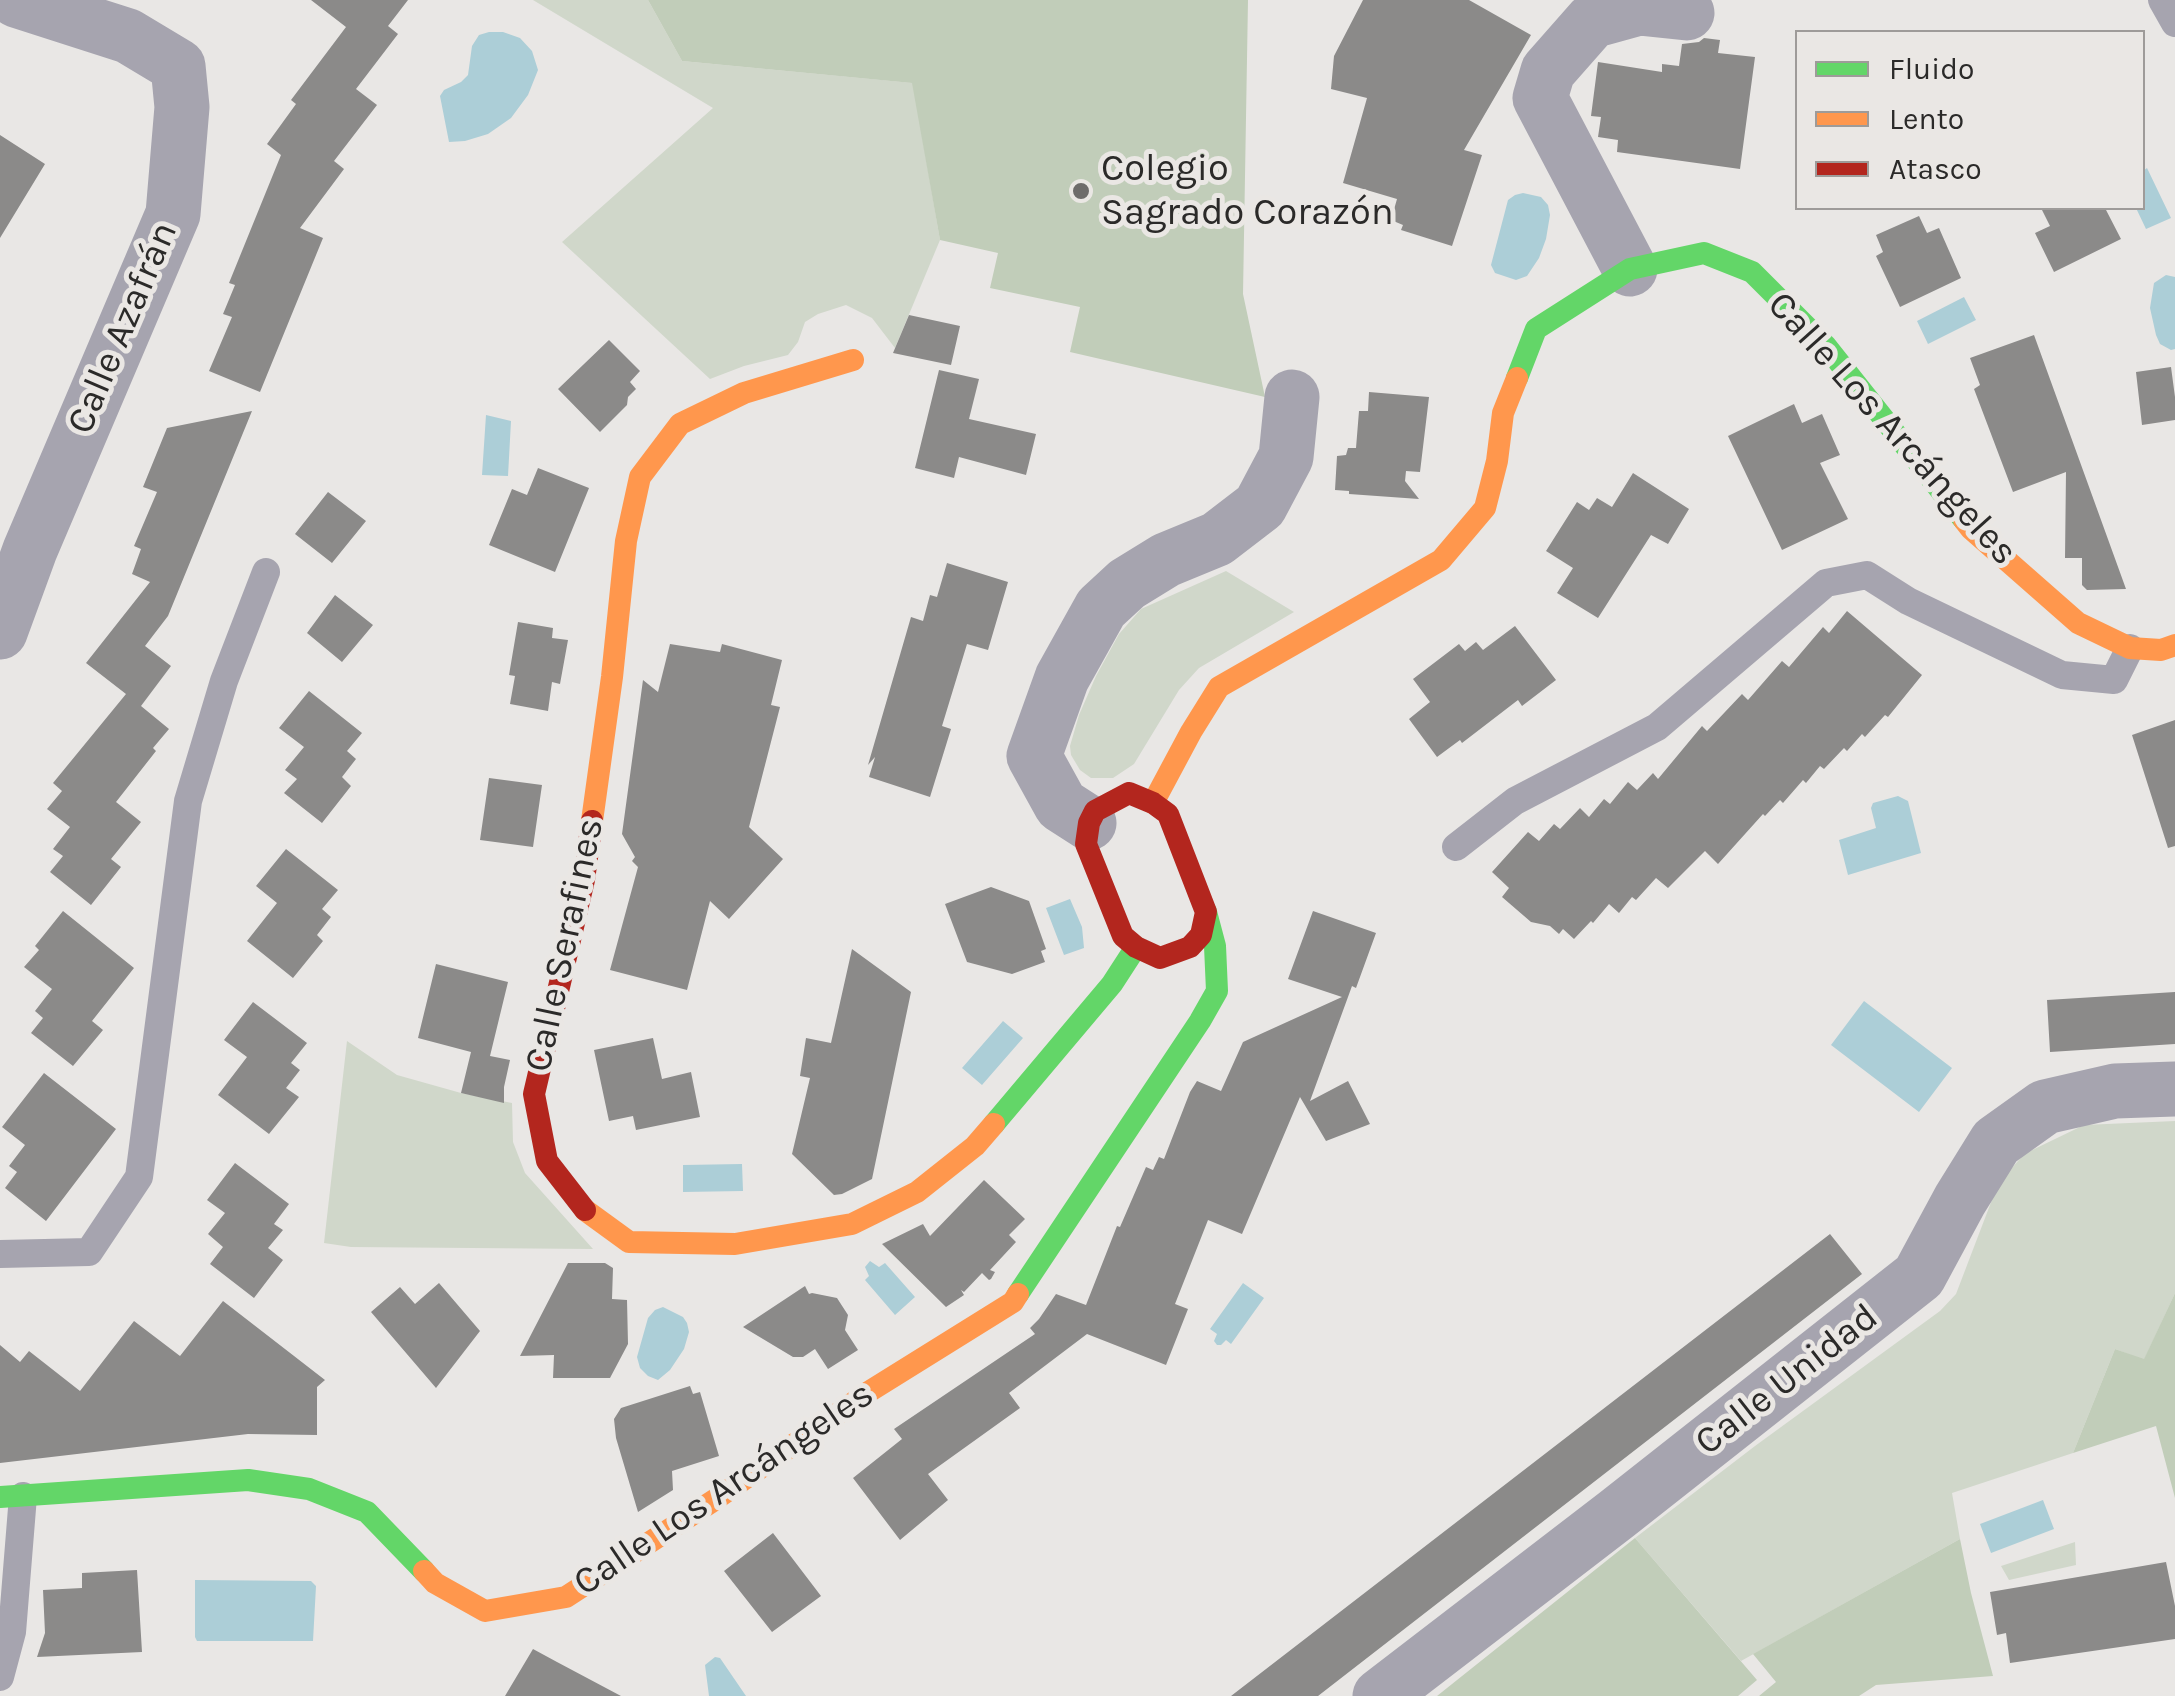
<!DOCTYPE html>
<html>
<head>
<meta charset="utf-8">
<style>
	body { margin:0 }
	#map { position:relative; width:2175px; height:1696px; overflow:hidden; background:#e9e7e5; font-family:Karla,sans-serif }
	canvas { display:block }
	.legend { position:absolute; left:1795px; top:30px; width:350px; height:180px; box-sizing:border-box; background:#eae7e4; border:2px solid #9e9b99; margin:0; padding:12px 18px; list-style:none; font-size:30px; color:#2b2a29 }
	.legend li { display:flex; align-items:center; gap:20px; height:50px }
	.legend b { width:50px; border:2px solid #9e9b99 }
</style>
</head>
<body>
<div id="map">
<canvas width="2175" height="1696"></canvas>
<ul class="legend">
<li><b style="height:12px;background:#63d668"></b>Fluido</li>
<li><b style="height:12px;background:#ff974d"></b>Lento</li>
<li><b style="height:12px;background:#b3261e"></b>Atasco</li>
</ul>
</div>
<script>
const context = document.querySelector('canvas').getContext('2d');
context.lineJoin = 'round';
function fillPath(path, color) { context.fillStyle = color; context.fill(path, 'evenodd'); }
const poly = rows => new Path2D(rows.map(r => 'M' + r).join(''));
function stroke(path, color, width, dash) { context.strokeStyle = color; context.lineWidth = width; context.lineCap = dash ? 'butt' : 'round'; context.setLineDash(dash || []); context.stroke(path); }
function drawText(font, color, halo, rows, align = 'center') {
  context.font = font + ' Karla,sans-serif'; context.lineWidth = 10; context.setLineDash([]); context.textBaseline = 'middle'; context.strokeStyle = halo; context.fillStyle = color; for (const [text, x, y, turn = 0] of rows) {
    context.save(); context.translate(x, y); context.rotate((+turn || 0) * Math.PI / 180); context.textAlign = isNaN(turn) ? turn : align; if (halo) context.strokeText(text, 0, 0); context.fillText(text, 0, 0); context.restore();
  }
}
fillPath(poly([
	[533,0,648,0,682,61,913,83,940,240,895,348,872,318,846,305,818,314,805,322,798,342,788,355,744,366,710,379,562,242,713,108],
	[1226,571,1294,612,1199,668,1179,690,1134,764,1113,778,1091,778,1080,770,1071,755,1070,746,1079,715,1096,676,1119,634,1141,609],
	[347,1041,397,1075,461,1093,512,1103,513,1142,525,1173,593,1249,351,1247,324,1243],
	[2175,1121,2175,1293,2144,1360,2115,1349,2073,1453,1952,1493,1960,1539,1741,1661,1635,1538,1755,1446,1940,1311,1956,1294,1998,1184,2024,1154,2084,1125],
	[2075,1542,2076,1565,2009,1580,2001,1566]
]), '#d0d7ca');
fillPath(poly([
	[648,0,1248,0,1243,294,1265,397,1070,352,1080,307,990,288,998,253,940,240,912,83,682,61],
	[2175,1293,2175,1498,2156,1426,2073,1453,2115,1349,2144,1359],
	[1635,1538,1757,1680,1738,1696,1437,1696],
	[1960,1539,1971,1593,1993,1676,1876,1685,1859,1696,1759,1696,1776,1682,1753,1654]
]), '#c1cdb9');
fillPath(poly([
	[489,32,503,32,520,38,532,51,538,70,528,95,511,118,488,134,465,141,449,142,440,96,444,90,461,82,468,75,472,46,479,35],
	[2147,168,2171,218,2146,229,2136,208,2142,208,2143,171],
	[1523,193,1541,197,1548,205,1550,215,1546,239,1539,258,1527,276,1516,280,1495,273,1491,265,1508,200,1515,195],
	[2166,275,2175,277,2175,349,2171,350,2160,344,2156,335,2150,308,2154,283],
	[1964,297,1976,320,1928,344,1917,321],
	[486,415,511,421,508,476,482,475],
	[1898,796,1908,801,1921,853,1848,875,1839,840,1876,828,1871,808,1873,803],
	[1070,899,1082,927,1084,948,1064,955,1046,908],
	[1864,1001,1952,1068,1919,1112,1831,1045],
	[1003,1021,1023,1038,982,1085,962,1068],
	[742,1164,743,1191,683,1192,683,1165],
	[870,1261,879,1267,885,1263,915,1297,895,1315,865,1280,869,1276,865,1267],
	[1243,1283,1264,1298,1231,1344,1226,1340,1221,1345,1217,1345,1214,1341,1217,1334,1210,1329],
	[663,1307,683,1317,687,1323,689,1332,684,1349,670,1370,658,1380,648,1376,640,1368,637,1357,648,1318,655,1310],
	[2043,1500,2054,1529,1991,1553,1980,1524],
	[195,1580,311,1581,316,1586,313,1641,197,1641,195,1637],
	[715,1657,720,1658,746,1696,709,1696,705,1665]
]), '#acced7');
fillPath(poly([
	[311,0,408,0,388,26,398,34,356,89,377,105,334,161,344,169,300,228,323,238,260,392,209,371,232,317,223,314,235,285,229,283,281,155,267,144,296,104,291,100,346,27],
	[1363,0,1469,0,1531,35,1464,150,1482,155,1452,246,1401,230,1403,225,1391,220,1397,199,1343,183,1367,98,1331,89,1334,56],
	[1704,38,1720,40,1718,53,1755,57,1740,169,1617,152,1618,140,1598,137,1601,117,1591,116,1598,62,1662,72,1662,64,1679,66,1682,44,1699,42],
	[0,135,45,164,0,238],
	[2041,208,2105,208,2121,239,2054,272,2035,233,2050,226],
	[1919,216,1927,233,1939,228,1961,278,1900,307,1876,256,1883,252,1876,235],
	[909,315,960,326,951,365,893,353],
	[2034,335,2063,415,2126,589,2087,590,2082,585,2082,558,2065,558,2066,472,2013,492,1974,389,1980,385,1970,358],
	[609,340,640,371,630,382,636,389,628,397,627,405,600,432,558,389],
	[2171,367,2175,397,2175,420,2142,425,2136,372],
	[939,370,979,379,969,419,1036,434,1026,475,959,457,954,478,915,468],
	[1369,392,1429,397,1420,472,1406,471,1405,481,1419,499,1349,494,1349,491,1335,490,1337,456,1346,455,1348,448,1356,448,1359,411,1368,411],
	[1794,404,1802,423,1822,414,1840,455,1820,463,1848,519,1782,550,1728,436],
	[252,411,168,616,145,646,171,666,141,706,169,729,153,748,156,751,116,802,141,822,111,859,121,867,91,905,50,872,63,856,53,849,70,827,47,809,62,791,53,783,126,694,86,663,150,582,132,574,141,549,134,546,157,492,143,487,167,428],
	[538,468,589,488,555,572,489,545,512,489,527,495],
	[1633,473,1689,509,1668,544,1651,535,1598,618,1557,593,1573,568,1546,551,1577,502,1589,510,1597,498,1612,507],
	[328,492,366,521,332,563,295,534],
	[947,563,1008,582,988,650,967,644,942,726,951,729,930,797,869,777,875,757,868,765,911,617,923,621,930,595,937,597],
	[335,595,373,625,342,662,307,633],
	[1847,611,1922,675,1888,717,1885,715,1865,737,1862,734,1847,751,1844,748,1824,769,1820,766,1806,783,1803,780,1783,803,1780,800,1765,816,1763,814,1718,864,1705,851,1668,888,1656,878,1636,900,1632,897,1619,913,1609,904,1593,923,1591,921,1574,939,1563,929,1559,934,1550,926,1531,922,1502,897,1509,888,1492,872,1528,832,1539,841,1554,824,1560,829,1580,808,1589,817,1604,799,1610,804,1628,782,1637,790,1653,773,1658,779,1702,726,1707,731,1742,694,1748,700,1782,661,1789,667,1823,627,1829,633],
	[518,622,553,628,552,638,568,640,560,684,552,682,548,711,510,704,515,676,509,675],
	[1515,626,1556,680,1522,706,1518,700,1462,743,1460,740,1437,757,1409,719,1430,702,1413,679,1459,644,1465,651,1476,642,1483,650],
	[670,644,720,652,722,644,782,660,771,705,780,707,749,827,783,859,729,919,710,901,687,990,610,970,638,867,632,861,635,857,622,834,643,680,658,692],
	[309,691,362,733,347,751,356,759,342,777,351,786,322,823,284,793,297,779,285,770,304,747,279,728],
	[2175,720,2175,846,2168,848,2132,735],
	[489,778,542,785,533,847,480,840],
	[286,849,338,890,322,909,331,917,317,935,323,941,293,978,247,941,277,903,256,886],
	[991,887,1029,901,1046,949,1041,951,1045,962,1012,974,967,962,945,904],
	[63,911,134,968,92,1021,103,1030,73,1066,31,1033,43,1018,35,1011,52,989,24,967,39,950,35,946],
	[1313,911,1376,933,1356,988,1352,986,1310,1101,1348,1081,1370,1124,1326,1141,1300,1097,1242,1234,1208,1220,1175,1304,1188,1309,1166,1365,1087,1334,1009,1393,1020,1408,928,1474,948,1500,900,1540,853,1478,902,1439,894,1429,1035,1334,1030,1328,1039,1319,1056,1294,1086,1305,1117,1226,1120,1227,1146,1167,1153,1170,1159,1157,1164,1159,1190,1092,1197,1081,1221,1091,1243,1042,1342,997,1288,979],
	[852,949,911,992,872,1179,842,1194,834,1195,792,1154,810,1078,800,1076,806,1038,831,1043],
	[436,964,508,982,490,1056,510,1060,504,1087,504,1103,461,1093,471,1052,418,1038],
	[2175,992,2175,1044,2050,1052,2047,1000],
	[253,1002,307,1043,291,1063,300,1070,286,1088,299,1097,269,1134,218,1095,247,1057,224,1040],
	[653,1038,662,1079,691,1072,700,1117,636,1130,633,1116,609,1121,594,1050],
	[44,1073,116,1129,46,1221,5,1188,17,1172,9,1166,25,1145,2,1127],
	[235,1163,289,1204,274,1224,283,1230,268,1248,283,1260,254,1298,210,1264,223,1247,208,1234,225,1213,207,1200],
	[984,1180,1025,1219,1009,1235,1016,1242,990,1270,995,1272,991,1279,989,1280,982,1273,964,1292,961,1290,964,1295,946,1307,882,1244,923,1224,930,1236],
	[1830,1234,1862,1274,1318,1696,1231,1696],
	[568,1263,605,1263,613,1268,612,1299,627,1300,628,1344,610,1378,553,1378,554,1355,520,1356],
	[439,1283,480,1331,436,1388,371,1312,400,1287,415,1304],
	[805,1286,809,1294,812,1293,837,1298,848,1315,845,1330,858,1350,828,1369,815,1349,803,1357,793,1357,743,1327],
	[223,1301,325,1380,317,1387,317,1435,248,1434,0,1463,0,1345,20,1362,29,1351,80,1391,134,1321,180,1356],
	[690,1386,693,1394,700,1392,719,1456,672,1471,673,1490,638,1512,616,1438,614,1419,621,1408],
	[773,1533,821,1596,772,1632,724,1571],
	[2166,1562,2175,1606,2175,1639,2010,1663,2006,1633,1997,1635,1990,1592],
	[137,1570,142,1652,37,1657,45,1633,43,1590,82,1588,82,1573],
	[533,1649,557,1662,621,1696,505,1696]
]), '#8b8a89');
stroke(poly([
	[2162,0,2175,23],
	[1456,847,1515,801,1657,727,1826,583,1867,575,1908,601,2062,675,2114,680,2130,648],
	[0,1254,89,1252,139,1177,188,801,224,681,266,572],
	[0,1677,12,1632,23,1496]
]), '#a6a4af', 28);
stroke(poly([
	[1630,269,1540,98,1548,71,1592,21,1639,8,1687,13],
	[0,632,30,550,173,214,182,107,178,66,128,36,16,0],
	[1089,823,1061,805,1034,756,1062,678,1101,608,1127,584,1166,560,1217,539,1260,506,1286,457,1292,397],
	[1380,1696,1617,1514,1919,1276,1960,1200,1996,1142,2045,1107,2115,1091,2175,1089]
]), '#a6a4af', 55);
stroke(poly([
	[1517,378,1536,329,1630,269,1704,253,1752,272,1826,346,1964,520],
	[994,1124,1112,984,1136,947],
	[1018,1294,1200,1021,1217,991,1215,946,1206,912],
	[0,1497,248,1480,309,1489,367,1512,424,1571]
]), '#63d668', 22);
stroke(poly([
	[1964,520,1971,529,2078,623,2130,648,2161,650,2175,645],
	[1153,803,1191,732,1219,687,1441,560,1485,508,1497,461,1503,413,1517,378],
	[592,821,612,677,626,541,640,477,680,424,744,393,853,360],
	[585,1210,629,1242,735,1244,852,1224,917,1192,975,1146,994,1124],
	[424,1571,435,1583,485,1611,566,1597,716,1499,870,1391,1013,1302,1018,1294]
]), '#ff974d', 22);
stroke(poly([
	[1129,793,1153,803,1168,814,1206,912,1201,935,1190,947,1160,958,1136,947,1123,936,1086,844,1089,823,1095,811,1129,793],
	[585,1210,547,1161,534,1094,584,880,592,821]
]), '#b3261e', 22);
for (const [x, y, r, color] of [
	[1081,191,10,"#6e6c6b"]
]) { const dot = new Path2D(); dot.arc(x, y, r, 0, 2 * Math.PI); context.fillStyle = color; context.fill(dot); stroke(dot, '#eae7e4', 4); }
drawText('38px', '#2b2a29', '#eae7e4', [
	["Colegio",1101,169],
	["Sagrado Corazón",1101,213]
], 'left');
drawText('38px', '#2b2a29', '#eae7e4', [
	["Calle Azafrán",123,328,-67],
	["Calle Los Arcángeles",1892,429,48],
	["Calle Serafines",565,945,-78],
	["Calle Unidad",1787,1380,-38],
	["Calle Los Arcángeles",724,1489,-34]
]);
</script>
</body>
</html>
